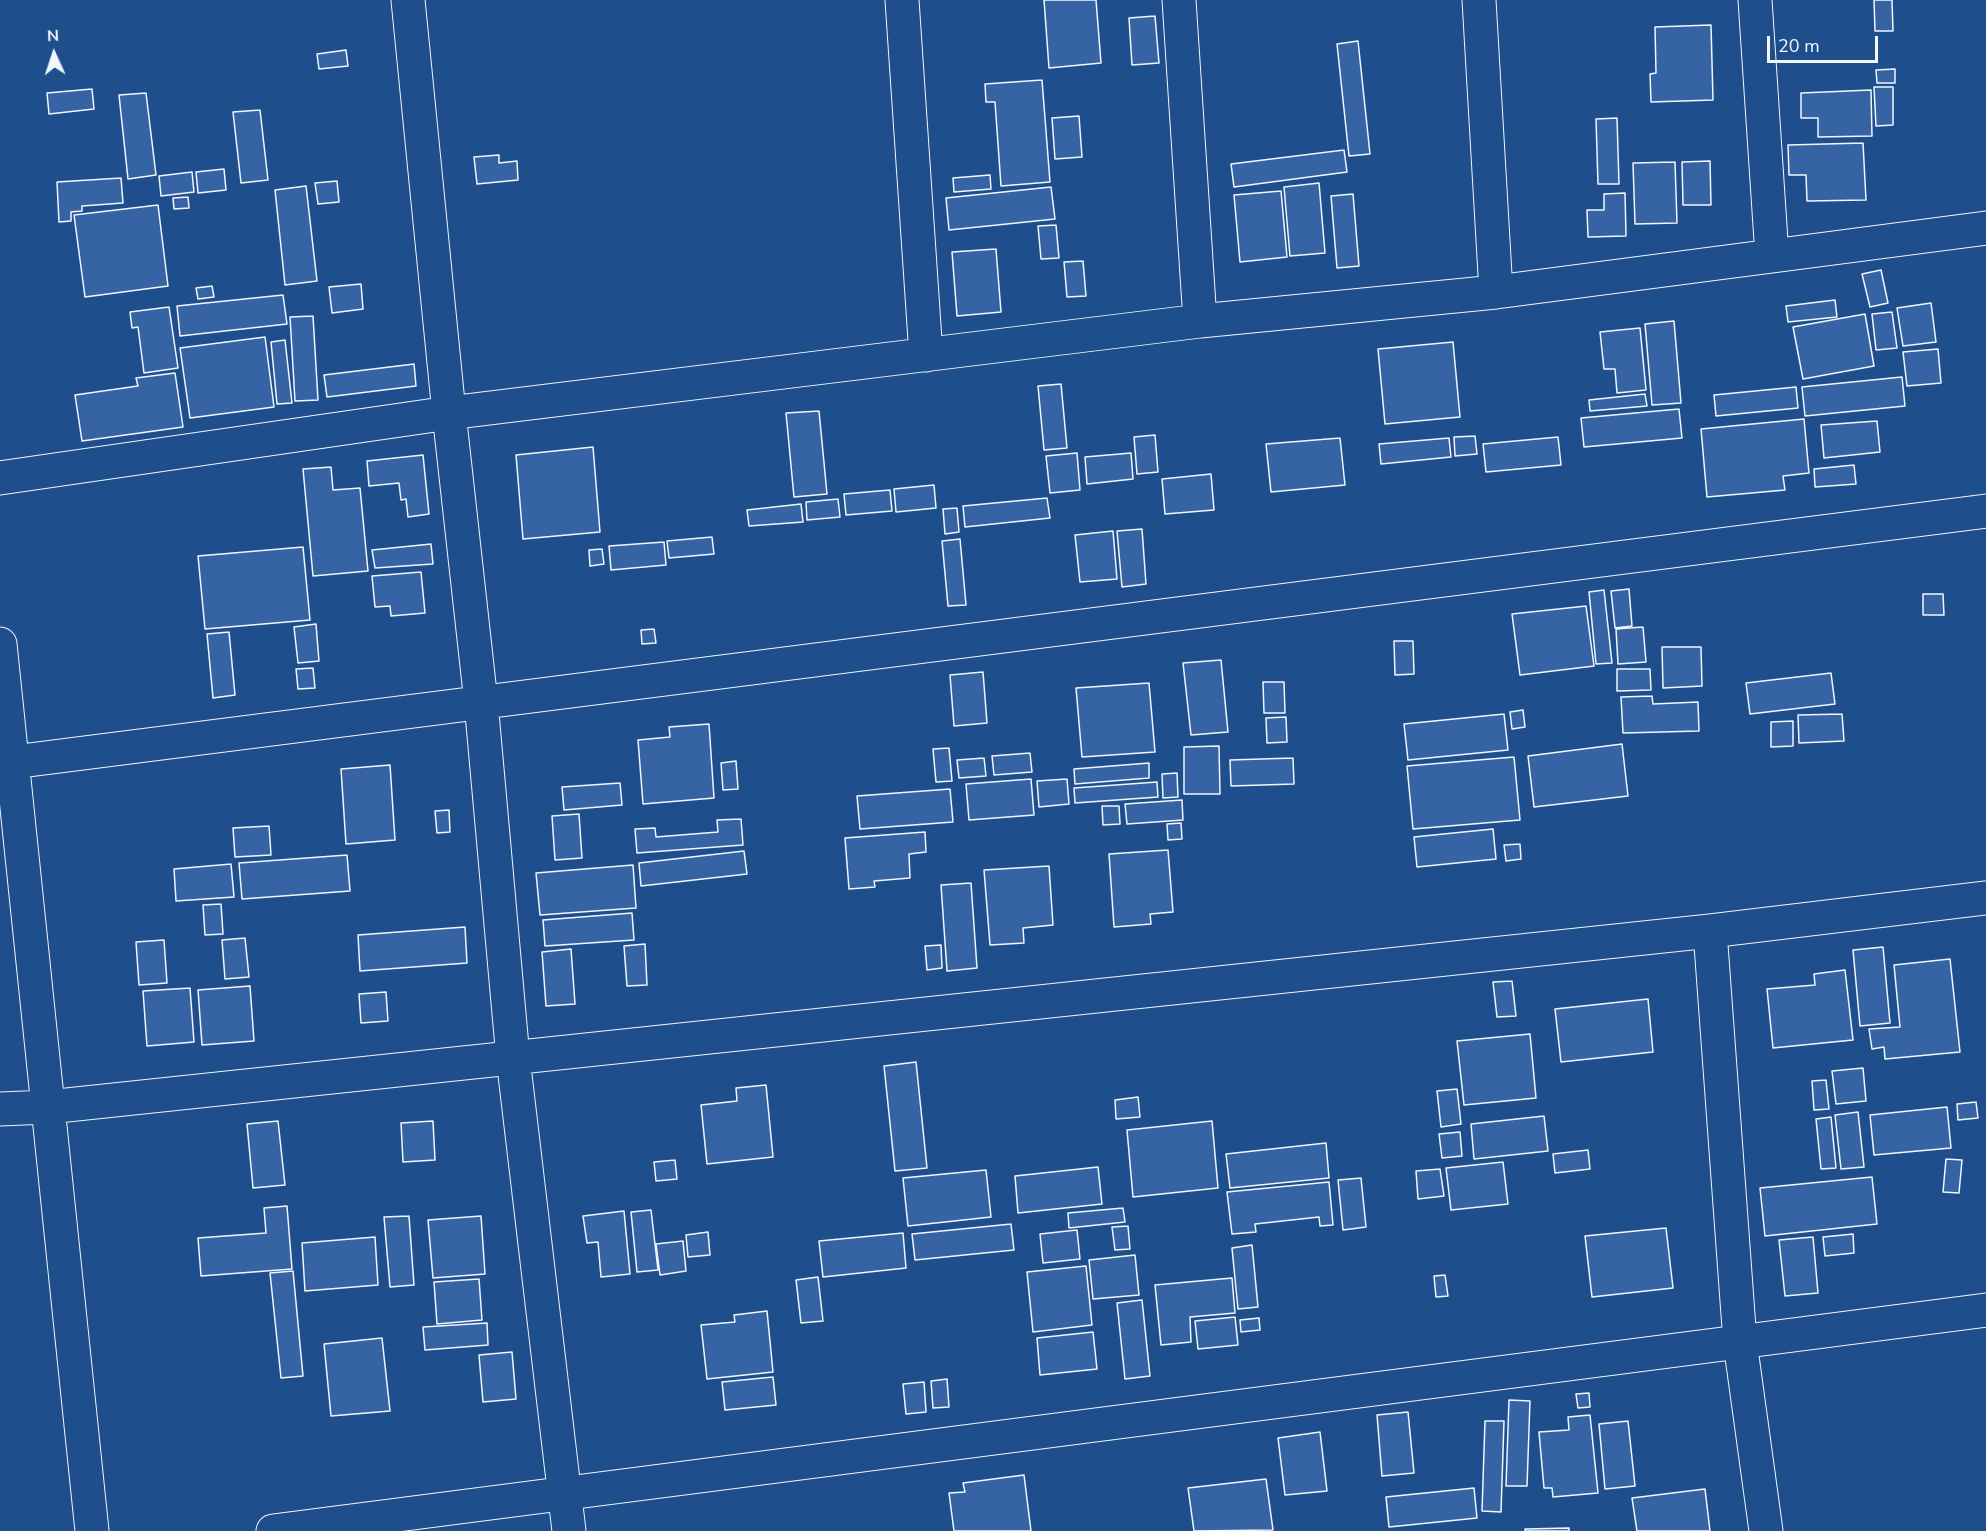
<!DOCTYPE html>
<html>
<head>
<meta charset="utf-8">
<style>
	body { margin:0 }
	#map { position:relative; width:1986px; height:1531px; overflow:hidden; background:#1f4e8c; font-family:"Nunito Sans",sans-serif }
	canvas { display:block }
	.north { position:absolute; left:24px; top:24px; width:60px; height:60px; -webkit-text-stroke:4px #1f4e8c; paint-order:stroke; rotate:357deg; font-size:16px; font-weight:700; line-height:24px; text-align:center; color:#f2f6ff }
	.north::after { content:''; display:block; margin:auto; width:21px; height:27px; background:#f2f6ff; clip-path:polygon(50% 0,100% 100%,50% 72%,0 100%) }
	.scale { position:absolute; left:1767px; top:36px; width:111px; height:27px; box-sizing:border-box; border:3px solid #f2f6ff; border-top:0; padding-left:8px; font-size:18px; line-height:21px; white-space:nowrap; color:#f2f6ff; -webkit-text-stroke:4px #1f4e8c; paint-order:stroke }
</style>
</head>
<body>
<div id="map">
<canvas width="1986" height="1531"></canvas>
<div class="north">N</div>
<div class="scale">20 m</div>
</div>
<script>
const context = document.querySelector('canvas').getContext('2d');
context.lineJoin = 'round';
function fillPath(path, color) { context.fillStyle = color; context.fill(path, 'evenodd'); }
const poly = rows => new Path2D(rows.map(r => 'M' + r).join(''));
function stroke(path, color, width, dash) { context.strokeStyle = color; context.lineWidth = width; context.lineCap = dash ? 'butt' : 'round'; context.setLineDash(dash || []); context.stroke(path); }
const building = poly([
	[1044,0,1096,0,1101,63,1049,68,1044,0],
	[1874,0,1892,0,1893,31,1875,31,1874,0],
	[1155,16,1159,63,1132,65,1129,18,1155,16],
	[1711,25,1713,100,1651,102,1650,74,1656,73,1655,27,1711,25],
	[1358,41,1370,154,1349,156,1337,44,1358,41],
	[346,50,348,66,319,69,317,54,346,50],
	[1895,69,1895,83,1877,83,1876,70,1895,69],
	[1042,80,1050,182,1001,186,995,102,986,102,985,84,1042,80],
	[1874,87,1893,87,1893,125,1876,126,1874,87],
	[92,89,94,109,49,114,47,93,92,89],
	[1871,90,1872,136,1818,137,1818,118,1801,118,1801,93,1871,90],
	[146,93,156,175,128,179,119,95,146,93],
	[260,110,268,180,241,183,233,112,260,110],
	[1079,116,1082,157,1055,159,1052,118,1079,116],
	[1617,118,1619,184,1598,184,1596,119,1617,118],
	[1863,143,1866,200,1807,201,1806,175,1789,175,1788,145,1863,143],
	[1344,150,1347,172,1234,187,1231,164,1344,150],
	[499,155,499,163,517,161,518,180,477,184,474,157,499,155],
	[1710,161,1711,205,1683,205,1682,162,1710,161],
	[1675,162,1677,223,1635,224,1633,163,1675,162],
	[224,169,226,190,198,193,196,172,224,169],
	[192,172,194,192,161,196,159,176,192,172],
	[990,175,991,189,954,192,953,178,990,175],
	[121,178,123,203,82,206,82,211,71,212,71,221,59,222,57,182,121,178],
	[337,181,339,202,318,204,315,183,337,181],
	[1319,183,1325,253,1290,256,1284,187,1319,183],
	[306,186,317,281,285,285,275,190,306,186],
	[1051,187,1055,219,949,230,946,198,1051,187],
	[1281,191,1287,257,1240,262,1234,195,1281,191],
	[1625,193,1626,236,1588,237,1587,210,1604,210,1604,194,1625,193],
	[1353,194,1359,266,1337,268,1331,196,1353,194],
	[188,197,189,208,174,209,173,198,188,197],
	[158,205,168,286,85,297,74,215,158,205],
	[1056,225,1059,258,1041,259,1038,226,1056,225],
	[996,249,1001,312,957,316,952,252,996,249],
	[1083,261,1086,296,1067,297,1064,262,1083,261],
	[1881,270,1888,303,1870,307,1862,274,1881,270],
	[361,284,363,309,332,313,329,287,361,284],
	[212,286,214,297,198,299,196,288,212,286],
	[283,295,287,324,180,336,177,306,283,295],
	[1835,300,1837,317,1788,322,1786,306,1835,300],
	[1931,303,1936,342,1903,346,1897,308,1931,303],
	[169,307,178,368,144,373,138,327,132,328,130,312,169,307],
	[1892,312,1897,348,1876,350,1872,314,1892,312],
	[1865,314,1874,366,1803,379,1793,327,1865,314],
	[313,316,318,400,295,401,290,317,313,316],
	[1674,321,1681,403,1652,405,1645,324,1674,321],
	[1640,328,1646,390,1617,393,1615,369,1604,369,1600,332,1640,328],
	[265,337,274,407,190,418,180,348,265,337],
	[285,340,292,403,277,404,271,342,285,340],
	[1453,342,1460,417,1385,424,1378,349,1453,342],
	[1938,349,1941,383,1907,386,1903,352,1938,349],
	[414,364,416,386,327,397,324,375,414,364],
	[175,373,183,427,82,441,75,395,138,386,136,378,175,373],
	[1902,377,1905,406,1805,416,1802,387,1902,377],
	[1061,384,1067,448,1044,450,1038,386,1061,384],
	[1796,387,1798,408,1716,416,1714,395,1796,387],
	[1645,394,1647,406,1590,411,1589,400,1645,394],
	[1679,409,1682,438,1584,447,1581,418,1679,409],
	[819,411,827,494,794,497,786,413,819,411],
	[1804,419,1809,473,1783,476,1785,490,1707,497,1701,429,1804,419],
	[1877,421,1880,452,1824,458,1821,425,1877,421],
	[1155,435,1158,472,1137,474,1134,437,1155,435],
	[1475,436,1477,454,1455,456,1454,437,1475,436],
	[1558,437,1561,465,1486,472,1483,444,1558,437],
	[1340,438,1345,485,1271,492,1266,444,1340,438],
	[1449,438,1451,457,1381,464,1379,444,1449,438],
	[593,447,600,532,523,539,516,455,593,447],
	[1077,453,1080,490,1050,493,1046,456,1077,453],
	[1131,453,1133,479,1087,484,1085,457,1131,453],
	[423,455,429,514,408,517,406,499,401,500,399,483,369,486,367,461,423,455],
	[1854,465,1856,484,1815,487,1814,469,1854,465],
	[331,467,333,490,360,488,368,571,313,576,303,469,331,467],
	[1211,474,1214,510,1165,514,1162,479,1211,474],
	[934,485,936,508,896,512,894,489,934,485],
	[890,490,892,511,846,515,844,494,890,490],
	[1047,498,1050,518,965,527,963,506,1047,498],
	[838,499,840,517,807,520,806,502,838,499],
	[801,504,803,522,749,526,747,510,801,504],
	[957,508,959,532,945,534,943,509,957,508],
	[1142,529,1146,584,1122,587,1117,531,1142,529],
	[1113,531,1117,579,1080,582,1075,535,1113,531],
	[712,537,714,554,669,558,667,541,712,537],
	[960,539,966,605,948,606,942,541,960,539],
	[664,542,666,565,611,570,609,546,664,542],
	[431,544,433,564,375,568,372,550,431,544],
	[303,547,310,620,205,629,198,556,303,547],
	[602,549,604,564,590,566,589,550,602,549],
	[421,572,425,613,391,616,390,606,375,607,372,576,421,572],
	[1629,589,1632,626,1615,628,1611,591,1629,589],
	[1604,590,1612,663,1596,664,1589,592,1604,590],
	[1923,594,1943,594,1944,615,1923,615,1923,594],
	[1586,606,1594,666,1520,675,1512,614,1586,606],
	[316,624,319,661,298,663,294,627,316,624],
	[1643,627,1646,662,1618,664,1616,629,1643,627],
	[654,629,656,643,642,644,641,630,654,629],
	[229,632,235,695,213,698,207,634,229,632],
	[1394,641,1413,641,1414,674,1395,675,1394,641],
	[1662,647,1701,647,1702,686,1663,688,1662,647],
	[1221,660,1228,732,1191,735,1183,663,1221,660],
	[313,668,315,688,298,689,296,669,313,668],
	[1617,669,1650,669,1651,690,1617,691,1617,669],
	[983,672,987,723,954,726,950,675,983,672],
	[1831,673,1835,704,1750,714,1746,683,1831,673],
	[1263,682,1284,682,1285,713,1264,713,1263,682],
	[1149,683,1155,752,1082,757,1076,688,1149,683],
	[1652,696,1653,704,1698,702,1699,731,1623,733,1621,697,1652,696],
	[1523,710,1525,727,1512,729,1510,712,1523,710],
	[1504,714,1508,750,1408,760,1404,724,1504,714],
	[1842,714,1844,741,1799,743,1798,715,1842,714],
	[1286,717,1287,742,1267,743,1266,718,1286,717],
	[1793,721,1793,746,1771,747,1771,722,1793,721],
	[709,724,714,798,643,804,638,740,670,737,669,727,709,724],
	[1622,744,1628,796,1534,807,1528,756,1622,744],
	[1219,746,1220,794,1184,794,1184,747,1219,746],
	[949,748,952,781,936,782,933,749,949,748],
	[1030,753,1032,772,994,775,992,756,1030,753],
	[1514,757,1520,820,1413,829,1407,766,1514,757],
	[984,758,986,776,959,778,957,760,984,758],
	[1293,758,1294,784,1231,786,1230,760,1293,758],
	[736,761,738,789,723,790,721,763,736,761],
	[1149,763,1149,778,1075,784,1074,769,1149,763],
	[390,765,395,840,346,844,341,769,390,765],
	[1177,773,1178,797,1163,798,1162,774,1177,773],
	[1031,779,1034,815,969,820,966,784,1031,779],
	[1067,779,1069,804,1039,807,1037,781,1067,779],
	[1157,782,1158,797,1075,803,1074,788,1157,782],
	[620,783,622,805,564,810,562,787,620,783],
	[950,789,953,822,860,829,857,796,950,789],
	[1182,800,1183,820,1127,824,1125,804,1182,800],
	[1102,806,1119,806,1120,824,1103,825,1102,806],
	[449,810,450,832,437,833,435,811,449,810],
	[579,814,582,858,555,860,552,816,579,814],
	[741,819,743,845,637,853,635,829,655,828,656,837,718,832,717,820,741,819],
	[1181,823,1182,839,1168,840,1167,824,1181,823],
	[269,826,271,855,235,857,233,828,269,826],
	[1493,829,1496,859,1417,867,1414,837,1493,829],
	[925,832,926,852,909,854,910,878,874,881,875,887,849,889,845,838,925,832],
	[1520,844,1521,859,1506,861,1504,845,1520,844],
	[1168,850,1173,912,1150,914,1151,924,1114,927,1109,854,1168,850],
	[744,851,747,874,641,886,639,863,744,851],
	[347,855,350,891,242,899,239,863,347,855],
	[231,864,234,897,176,901,174,869,231,864],
	[633,865,636,908,540,915,536,873,633,865],
	[1049,866,1053,925,1023,928,1024,943,990,945,984,870,1049,866],
	[971,883,977,968,947,971,941,885,971,883],
	[221,904,223,934,205,935,203,905,221,904],
	[632,913,634,940,545,946,543,920,632,913],
	[465,927,467,963,360,971,358,935,465,927],
	[245,938,249,977,225,979,222,940,245,938],
	[164,940,167,983,139,985,136,942,164,940],
	[645,944,647,985,627,986,624,946,645,944],
	[941,945,942,968,927,970,925,946,941,945],
	[1883,947,1890,1023,1860,1026,1853,950,1883,947],
	[571,949,575,1004,546,1006,542,952,571,949],
	[1950,959,1960,1052,1885,1059,1884,1047,1872,1049,1869,1029,1900,1027,1894,965,1950,959],
	[1845,970,1853,1040,1773,1048,1767,989,1815,985,1814,974,1845,970],
	[1512,981,1516,1016,1497,1017,1493,982,1512,981],
	[250,986,254,1041,202,1045,198,990,250,986],
	[190,988,194,1042,147,1046,143,991,190,988],
	[386,992,388,1021,361,1023,359,994,386,992],
	[1648,999,1653,1052,1561,1062,1555,1009,1648,999],
	[1530,1034,1536,1098,1464,1105,1457,1041,1530,1034],
	[916,1062,927,1168,895,1171,884,1066,916,1062],
	[1863,1068,1866,1101,1836,1104,1832,1071,1863,1068],
	[1826,1080,1829,1109,1814,1110,1812,1081,1826,1080],
	[766,1085,773,1157,707,1164,701,1105,737,1101,736,1088,766,1085],
	[1457,1089,1461,1124,1441,1127,1437,1091,1457,1089],
	[1138,1097,1140,1117,1116,1119,1115,1100,1138,1097],
	[1976,1102,1978,1118,1958,1120,1957,1104,1976,1102],
	[1947,1107,1951,1148,1874,1155,1870,1115,1947,1107],
	[1858,1112,1864,1167,1841,1169,1835,1115,1858,1112],
	[1544,1116,1548,1151,1474,1159,1471,1124,1544,1116],
	[1831,1117,1836,1168,1821,1169,1816,1119,1831,1117],
	[278,1121,285,1185,253,1188,247,1124,278,1121],
	[433,1121,435,1160,403,1162,401,1123,433,1121],
	[1212,1121,1218,1188,1133,1197,1127,1130,1212,1121],
	[1460,1132,1462,1156,1442,1158,1439,1134,1460,1132],
	[1326,1143,1329,1178,1230,1188,1226,1154,1326,1143],
	[1588,1150,1590,1169,1555,1173,1553,1154,1588,1150],
	[1946,1159,1962,1160,1959,1193,1943,1192,1946,1159],
	[675,1160,677,1179,656,1181,654,1162,675,1160],
	[1503,1162,1508,1204,1451,1210,1446,1168,1503,1162],
	[1098,1167,1102,1204,1018,1213,1015,1176,1098,1167],
	[1440,1169,1444,1196,1418,1199,1416,1171,1440,1169],
	[986,1170,991,1217,908,1226,903,1178,986,1170],
	[1872,1177,1877,1224,1765,1236,1760,1188,1872,1177],
	[1361,1178,1366,1227,1343,1230,1338,1180,1361,1178],
	[1329,1182,1333,1225,1320,1226,1319,1217,1255,1224,1256,1232,1232,1234,1227,1192,1329,1182],
	[287,1206,292,1269,201,1276,198,1238,266,1233,264,1208,287,1206],
	[1123,1208,1125,1222,1069,1228,1068,1213,1123,1208],
	[651,1210,658,1270,637,1272,631,1212,651,1210],
	[624,1211,630,1274,601,1277,598,1242,587,1243,583,1216,624,1211],
	[409,1216,414,1285,390,1287,384,1217,409,1216],
	[481,1216,485,1274,433,1278,428,1220,481,1216],
	[1011,1224,1014,1250,915,1260,912,1234,1011,1224],
	[1128,1226,1130,1249,1115,1250,1112,1227,1128,1226],
	[1666,1228,1673,1288,1592,1297,1585,1236,1666,1228],
	[1077,1230,1080,1259,1043,1263,1040,1234,1077,1230],
	[708,1232,710,1255,688,1257,686,1235,708,1232],
	[903,1233,906,1268,823,1277,819,1241,903,1233],
	[1853,1234,1854,1253,1825,1256,1823,1237,1853,1234],
	[375,1237,378,1285,305,1291,302,1243,375,1237],
	[1813,1237,1818,1293,1785,1296,1779,1240,1813,1237],
	[683,1241,686,1271,660,1275,656,1244,683,1241],
	[1252,1245,1258,1307,1238,1309,1232,1248,1252,1245],
	[1135,1255,1139,1295,1093,1299,1089,1260,1135,1255],
	[1086,1266,1092,1325,1033,1332,1027,1272,1086,1266],
	[293,1271,303,1376,281,1378,270,1273,293,1271],
	[1445,1275,1448,1296,1436,1297,1434,1276,1445,1275],
	[818,1277,823,1321,801,1323,796,1280,818,1277],
	[1232,1278,1235,1313,1190,1317,1191,1342,1161,1345,1155,1285,1232,1278],
	[479,1279,482,1320,437,1324,434,1282,479,1279],
	[1142,1300,1150,1376,1125,1379,1117,1303,1142,1300],
	[767,1311,773,1372,707,1379,701,1325,735,1322,734,1315,767,1311],
	[1235,1317,1238,1345,1198,1349,1195,1321,1235,1317],
	[1259,1318,1260,1330,1241,1332,1240,1320,1259,1318],
	[487,1323,488,1345,425,1350,423,1327,487,1323],
	[1093,1332,1097,1369,1040,1375,1037,1338,1093,1332],
	[382,1338,390,1411,331,1416,324,1344,382,1338],
	[512,1352,516,1399,483,1402,479,1355,512,1352],
	[773,1377,776,1405,725,1410,722,1382,773,1377],
	[947,1379,949,1407,933,1408,931,1381,947,1379],
	[924,1382,926,1412,906,1414,903,1384,924,1382],
	[1589,1393,1590,1407,1578,1408,1576,1394,1589,1393],
	[1509,1400,1530,1401,1527,1486,1506,1486,1509,1400],
	[1408,1412,1414,1473,1382,1476,1377,1415,1408,1412],
	[1590,1415,1598,1493,1553,1497,1552,1488,1544,1488,1539,1432,1569,1430,1568,1417,1590,1415],
	[1485,1421,1504,1421,1501,1512,1482,1511,1485,1421],
	[1628,1421,1635,1486,1605,1489,1599,1424,1628,1421],
	[1320,1432,1327,1491,1285,1495,1278,1438,1320,1432],
	[1024,1475,1031,1531,954,1531,949,1493,965,1492,963,1483,1024,1475],
	[1266,1479,1273,1530,1194,1531,1188,1488,1266,1479],
	[1474,1488,1477,1518,1389,1527,1386,1497,1474,1488],
	[1705,1489,1710,1531,1637,1531,1632,1498,1705,1489],
	[1569,1528,1569,1531,1525,1531,1525,1529,1569,1528]
]);
fillPath(building, '#3563a3');
stroke(building, '#f2f6ff', 1.5);
const minor = poly([
	[408,0,449,413,481,702,513,1058,569,1531],
	[902,0,926,355],
	[1179,0,1200,321],
	[1479,0,1496,292],
	[1755,0,1772,256],
	[0,478,449,413,1200,321,1496,292,1986,228],
	[0,644,92,1531],
	[13,762,1986,511],
	[1710,931,1740,1342,1766,1531],
	[0,1109,48,1107,1710,931,1986,898],
	[273,1531,1986,1310]
]);
stroke(minor, '#f2f6ff', 35);
stroke(minor, '#1f4e8c', 33);
</script>
</body>
</html>
